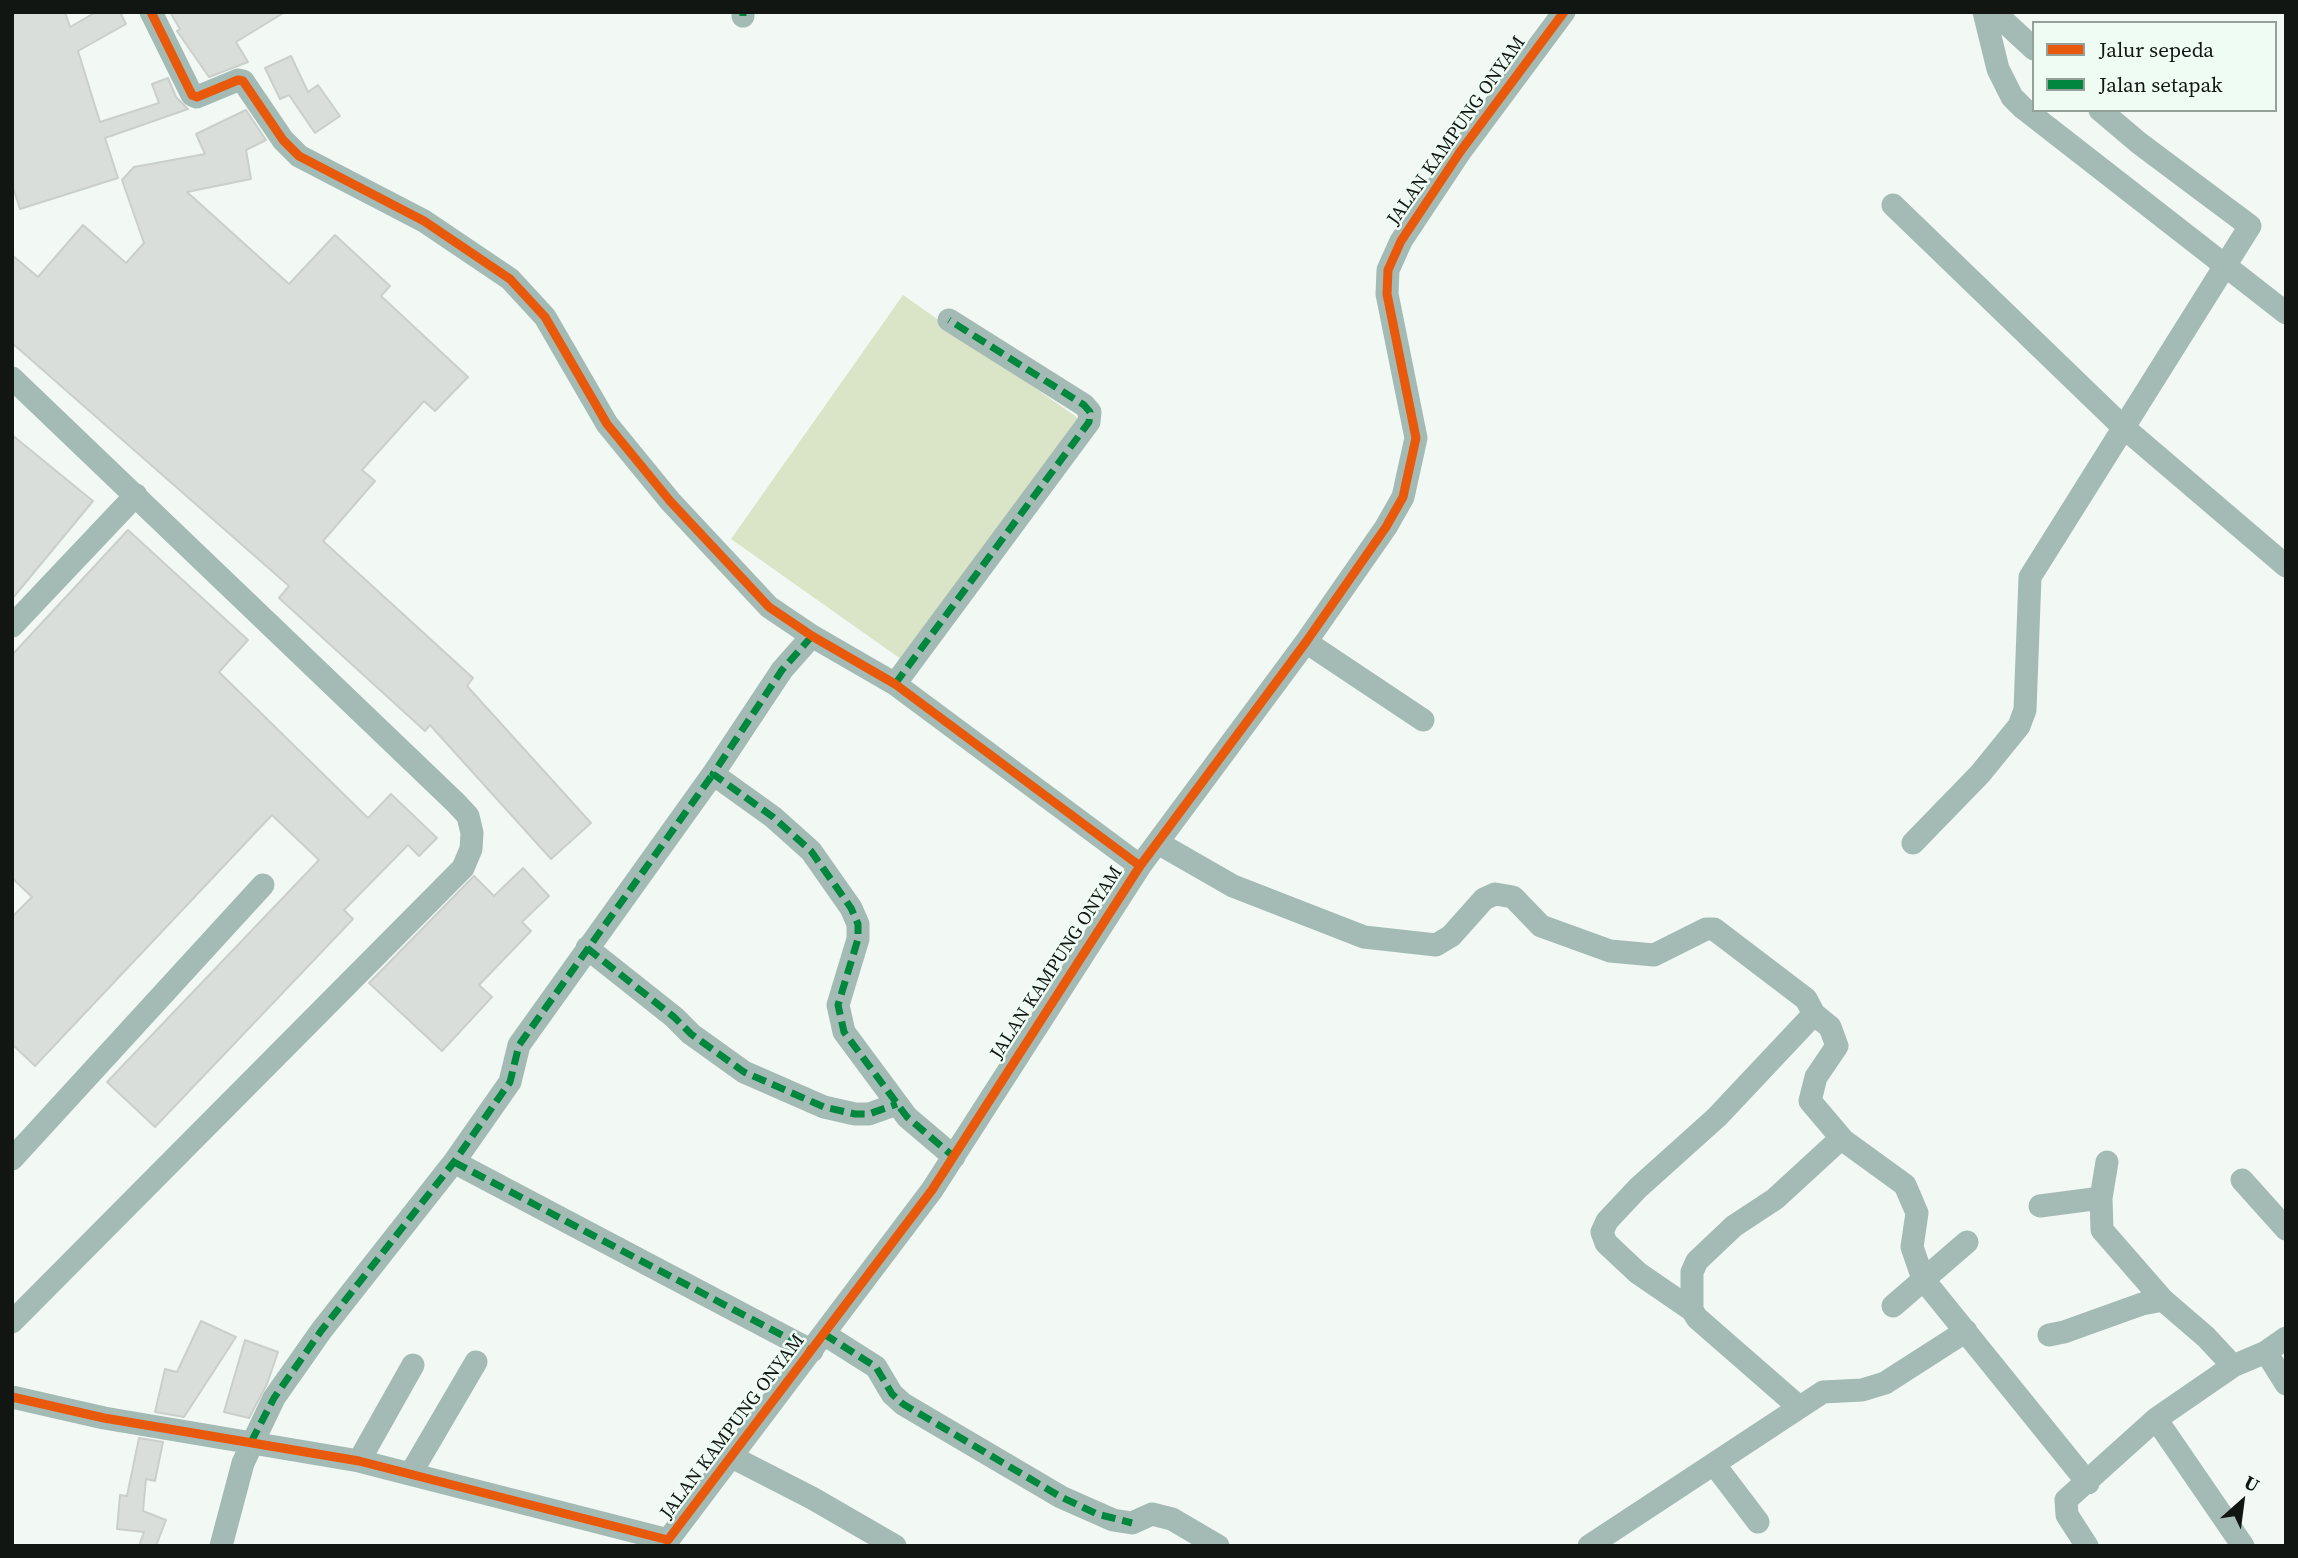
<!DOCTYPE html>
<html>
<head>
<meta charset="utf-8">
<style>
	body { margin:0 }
	#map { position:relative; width:2298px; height:1558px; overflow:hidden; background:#f2f9f5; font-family:"Source Serif 4",serif }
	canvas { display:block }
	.frame { position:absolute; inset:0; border:14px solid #111613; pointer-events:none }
	.legend { position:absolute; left:2032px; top:21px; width:245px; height:91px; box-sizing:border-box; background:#effcf4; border:2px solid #96a09a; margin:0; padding:9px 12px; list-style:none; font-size:21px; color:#111613 }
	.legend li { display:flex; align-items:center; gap:14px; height:35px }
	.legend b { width:35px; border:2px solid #96a09a }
	.north { position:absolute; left:2207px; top:1467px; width:70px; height:70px; -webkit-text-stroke:5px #effcf4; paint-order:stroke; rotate:28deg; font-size:19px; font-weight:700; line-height:28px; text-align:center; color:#111613 }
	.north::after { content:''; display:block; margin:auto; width:24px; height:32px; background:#111613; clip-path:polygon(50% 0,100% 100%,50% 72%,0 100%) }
</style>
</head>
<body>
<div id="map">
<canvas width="2298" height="1558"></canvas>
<div class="frame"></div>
<ul class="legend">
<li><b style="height:9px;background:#e8590c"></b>Jalur sepeda</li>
<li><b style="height:9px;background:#00873e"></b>Jalan setapak</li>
</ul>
<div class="north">U</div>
</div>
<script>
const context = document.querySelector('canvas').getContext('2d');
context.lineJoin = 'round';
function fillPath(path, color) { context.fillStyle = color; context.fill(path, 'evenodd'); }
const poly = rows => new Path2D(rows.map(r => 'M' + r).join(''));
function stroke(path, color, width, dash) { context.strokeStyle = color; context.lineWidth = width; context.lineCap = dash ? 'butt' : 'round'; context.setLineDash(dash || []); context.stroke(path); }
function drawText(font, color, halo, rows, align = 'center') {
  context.font = font + ' "Source Serif 4",serif'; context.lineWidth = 5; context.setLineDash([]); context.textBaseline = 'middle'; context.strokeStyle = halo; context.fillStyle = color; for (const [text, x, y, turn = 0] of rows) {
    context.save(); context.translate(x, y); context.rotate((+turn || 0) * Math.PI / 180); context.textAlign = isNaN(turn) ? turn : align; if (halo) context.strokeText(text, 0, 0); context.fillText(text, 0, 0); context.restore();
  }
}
fillPath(poly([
	[903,295,1078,418,905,662,731,539]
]), '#dae4c6');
const building = poly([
	[12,12,65,12,70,27,96,12,120,12,126,24,78,51,100,122,159,103,152,84,168,78,176,97,188,109,105,138,118,178,20,209,12,184,12,12],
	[170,12,285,12,236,42,248,62,209,77,177,31,180,29,170,12],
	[291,56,308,92,318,85,340,116,315,133,289,95,280,99,265,68,291,56],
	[246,110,266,140,246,150,251,179,187,192,289,284,335,235,390,286,381,296,468,377,435,411,424,401,362,470,375,481,323,541,473,678,467,686,591,823,551,859,430,725,425,731,279,598,289,586,12,343,12,255,38,277,83,225,126,263,144,243,122,180,134,167,205,154,196,134,246,110],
	[12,435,93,501,12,599,12,435],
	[128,530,248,640,219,672,368,818,391,794,437,838,419,856,408,845,344,910,353,919,155,1127,107,1082,319,860,272,815,35,1066,12,1044,12,917,32,897,12,878,12,655,128,530],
	[523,868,549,896,522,922,531,931,479,985,492,997,442,1051,369,983,474,876,494,896,523,868],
	[201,1321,236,1337,184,1417,155,1412,165,1369,177,1372,201,1321],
	[245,1340,278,1352,267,1384,249,1418,224,1412,245,1340],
	[139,1438,163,1442,155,1481,146,1479,143,1511,166,1520,156,1546,139,1546,144,1532,117,1529,120,1495,127,1496,139,1438]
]);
fillPath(building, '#d9deda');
stroke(building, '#cacfcb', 2);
stroke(poly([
	[151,12,192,95,197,97,238,80,243,81,283,140,299,156,424,221,510,279,545,317,607,424,670,501,769,607,812,636,895,684,1140,866],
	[1984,12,1998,69,2012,97,2023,108,2286,313],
	[1994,12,2034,49],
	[743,16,743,12],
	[1893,205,2122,426,2286,566],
	[12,378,456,803,468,816,472,833,471,849,463,868,12,1322],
	[12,626,136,495],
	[812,636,782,670,713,774,773,817,811,851,851,908,858,924,858,939,838,1005,844,1032,907,1117,954,1157],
	[1306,642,1423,720],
	[895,684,1089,422,1090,412,1084,405,949,320],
	[1158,843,1233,886,1364,937,1436,945,1451,936,1484,899,1495,894,1513,897,1541,926,1610,951,1654,955,1706,929,1714,929,1806,999,1814,1014,1717,1117,1638,1188,1607,1221,1602,1232,1606,1243,1638,1273,1692,1310],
	[1913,843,1980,774,2019,726,2025,710,2030,577,2250,226,2139,143,2100,110],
	[587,948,674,1017,691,1034,744,1072,824,1107,855,1114,869,1114,897,1104],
	[1814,1014,1830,1027,1837,1046,1816,1077,1810,1101,1843,1140],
	[12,1159,263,885],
	[454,1162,812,1351],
	[2107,1162,2101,1198,2102,1230,2163,1300],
	[2242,1180,2286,1229],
	[2040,1206,2101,1198],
	[1893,1306,1967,1242],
	[824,1334,876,1367,892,1394,903,1404,1061,1497,1113,1520,1132,1523,1152,1514,1172,1519,1218,1546],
	[2049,1335,2064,1332,2142,1304,2163,1300,2206,1337,2233,1366],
	[2266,1352,2286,1338],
	[12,1397,104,1418,359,1461,668,1540,932,1190,1140,866,1306,642,1386,527,1403,497,1416,438,1387,294,1388,270,1401,241,1460,152,1564,12],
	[1799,1407,1697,1318,1692,1310,1692,1272,1697,1261,1734,1226,1775,1199,1836,1143,1843,1140,1905,1185,1917,1213,1912,1247,1923,1279,2088,1483],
	[2156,1419,2243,1546],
	[732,1457,812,1498,895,1546],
	[359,1461,413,1365],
	[1714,1464,1758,1522],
	[411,1473,476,1362],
	[221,1546,243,1463,274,1398,321,1331,454,1162,510,1082,519,1045,713,774],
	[1589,1546,1823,1392,1862,1390,1885,1383,1966,1331],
	[2087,1546,2067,1515,2066,1500,2156,1419,2233,1366,2266,1352,2286,1384]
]), '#a4bbb5', 23);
stroke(poly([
	[743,16,743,12],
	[812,636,782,670,713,774,773,817,811,851,851,908,858,924,858,939,838,1005,844,1032,907,1117,954,1157],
	[895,684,1089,422,1090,412,1084,405,949,320],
	[587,948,674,1017,691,1034,744,1072,824,1107,855,1114,869,1114,897,1104],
	[454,1162,812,1351],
	[824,1334,876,1367,892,1394,903,1404,1061,1497,1097,1514,1132,1523],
	[251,1442,274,1398,321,1331,454,1162,510,1082,519,1045,713,774]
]), '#00873e', 7, [14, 7]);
stroke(poly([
	[151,12,192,95,197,97,238,80,243,81,283,140,299,156,424,221,510,279,545,317,607,424,670,501,769,607,812,636,895,684,1140,866],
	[12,1397,104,1418,359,1461,668,1540,932,1190,1140,866,1306,642,1386,527,1403,497,1416,438,1387,294,1388,270,1401,241,1460,152,1564,12]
]), '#e8590c', 9);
drawText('19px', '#111613', '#effcf4', [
	["JALAN KAMPUNG ONYAM",1457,131,-55],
	["JALAN KAMPUNG ONYAM",1057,963,-57],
	["JALAN KAMPUNG ONYAM",733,1427,-53]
]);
</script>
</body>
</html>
